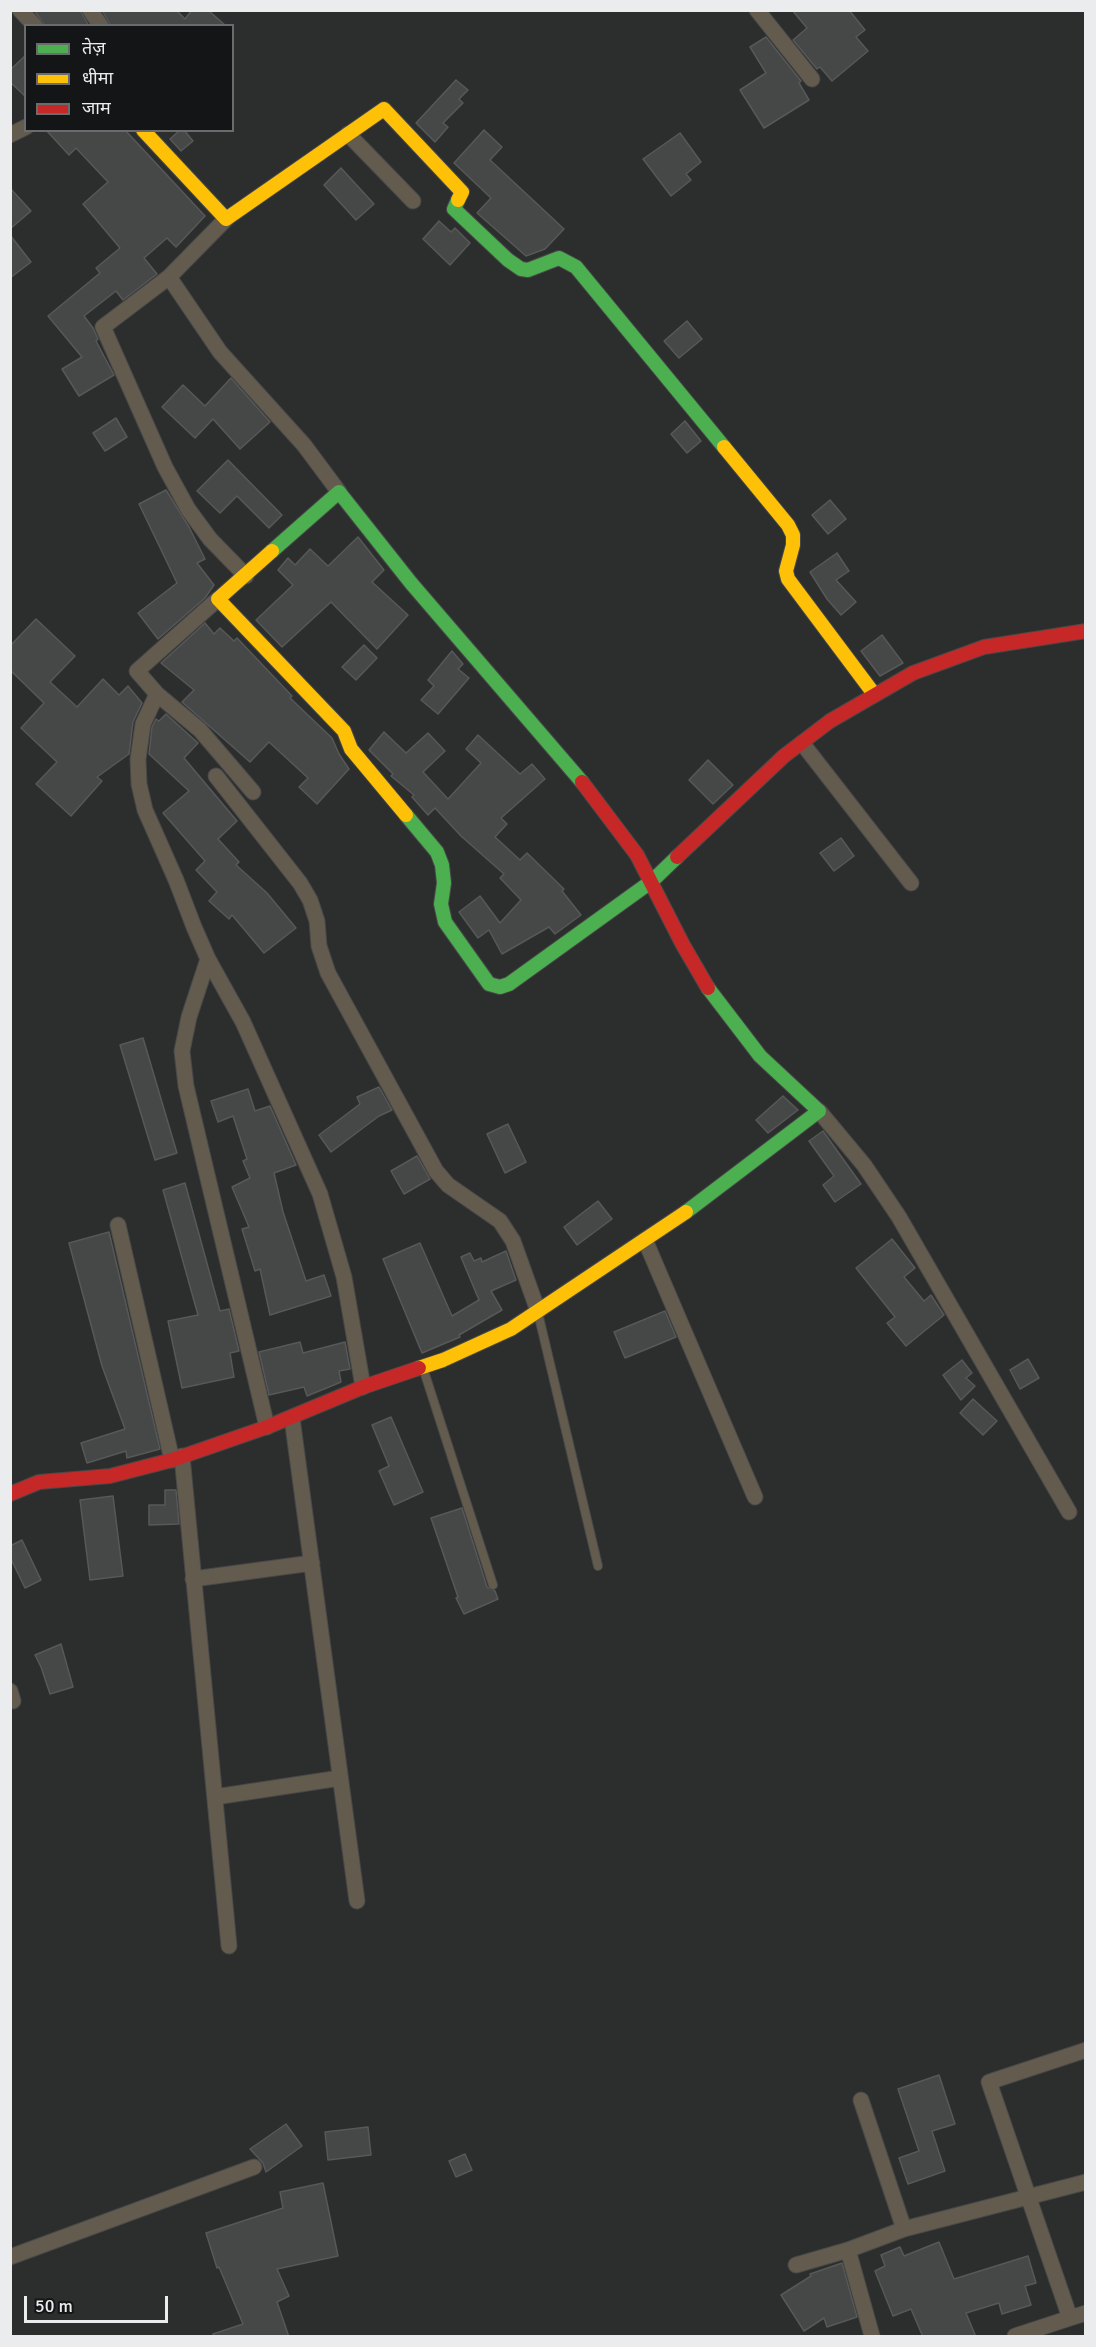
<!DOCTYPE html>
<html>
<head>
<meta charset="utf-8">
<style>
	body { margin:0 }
	#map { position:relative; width:1096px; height:2347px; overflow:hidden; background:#2c2d2d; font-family:Signika,"Noto Sans Devanagari",sans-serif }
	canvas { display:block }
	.frame { position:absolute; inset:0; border:12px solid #eaeced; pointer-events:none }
	.legend { position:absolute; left:24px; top:24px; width:210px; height:108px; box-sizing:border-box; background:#141516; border:2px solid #6a6b6c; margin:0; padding:8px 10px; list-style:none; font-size:18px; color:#eaeced }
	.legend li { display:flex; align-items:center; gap:12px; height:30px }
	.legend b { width:30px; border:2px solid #6a6b6c }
	.scale { position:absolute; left:24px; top:2296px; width:144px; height:27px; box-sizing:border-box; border:3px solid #eaeced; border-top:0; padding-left:8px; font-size:18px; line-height:21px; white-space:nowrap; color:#eaeced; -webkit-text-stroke:4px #141516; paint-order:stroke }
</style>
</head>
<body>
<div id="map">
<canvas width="1096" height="2347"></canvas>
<div class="frame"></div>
<ul class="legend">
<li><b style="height:8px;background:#4caf50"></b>तेज़</li>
<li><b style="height:8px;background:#ffc107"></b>धीमा</li>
<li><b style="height:8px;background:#c62828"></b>जाम</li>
</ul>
<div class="scale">50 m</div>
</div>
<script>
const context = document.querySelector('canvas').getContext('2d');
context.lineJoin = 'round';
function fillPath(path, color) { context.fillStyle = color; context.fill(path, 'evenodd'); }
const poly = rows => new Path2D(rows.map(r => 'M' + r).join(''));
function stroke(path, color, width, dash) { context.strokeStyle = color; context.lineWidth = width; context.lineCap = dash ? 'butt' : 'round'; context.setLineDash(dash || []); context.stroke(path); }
const building = poly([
	[34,10,80,10,89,26,45,26,34,10],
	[102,10,176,10,185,19,192,10,208,10,226,26,111,26,102,10],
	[792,10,849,10,865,30,856,37,868,51,832,81,820,67,817,69,793,40,807,28,792,10],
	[766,37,801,81,799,83,809,100,764,128,740,90,766,73,750,47,766,37],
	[26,55,26,97,10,82,10,70,26,55],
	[456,80,468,90,459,99,463,103,443,123,448,127,435,142,416,123,456,80],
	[46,130,125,130,205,216,176,247,167,238,144,258,157,274,123,300,116,291,84,316,93,328,98,339,96,341,114,375,79,396,62,369,82,357,48,316,100,273,96,268,120,248,83,204,108,182,76,148,69,155,46,130],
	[180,130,184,130,193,141,181,151,170,139,180,130],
	[484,130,502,147,490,160,564,229,545,249,526,256,477,213,491,198,454,163,484,130],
	[680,133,701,162,686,174,691,180,671,196,643,159,680,133],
	[341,168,374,204,356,220,324,185,341,168],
	[10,188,31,211,10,229,10,188],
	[439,221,451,232,455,228,470,243,450,265,423,239,439,221],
	[10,235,31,262,10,278,10,235],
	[687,321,702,339,679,358,664,341,687,321],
	[231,378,270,422,240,449,213,419,195,438,162,407,183,385,205,406,231,378],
	[116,418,127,437,105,451,93,433,116,418],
	[685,421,701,441,687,453,671,434,685,421],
	[228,460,282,515,269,528,237,496,220,513,197,491,228,460],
	[166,490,189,527,205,559,197,563,214,585,205,598,158,639,138,613,177,583,139,504,166,490],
	[830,500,846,519,828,534,812,515,830,500],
	[358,537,384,570,372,582,408,615,377,649,331,602,282,647,256,620,293,585,278,570,288,558,295,565,310,549,328,566,358,537],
	[837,553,849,571,836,580,856,602,841,615,827,599,810,572,837,553],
	[36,619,75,656,50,682,77,707,103,679,119,695,128,686,142,703,133,722,129,754,97,777,102,781,71,816,36,784,57,762,21,728,44,703,10,670,10,646,36,619],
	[205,623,214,634,220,628,234,641,237,638,292,696,290,698,332,738,339,754,349,769,317,804,299,787,308,778,269,742,250,762,182,702,194,690,161,663,205,623],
	[882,635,903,663,880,676,861,651,882,635],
	[364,645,377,658,356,680,342,667,364,645],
	[452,651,463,664,458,669,469,678,438,714,421,700,434,686,428,680,452,651],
	[166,714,198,743,184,758,237,821,218,839,239,862,236,865,267,893,296,928,264,953,232,915,229,919,209,901,217,892,196,870,205,861,163,813,189,791,149,754,152,727,156,719,159,721,166,714],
	[384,732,406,753,428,733,445,751,423,772,448,799,481,763,466,749,478,735,520,774,532,764,545,779,501,818,507,824,495,837,520,860,527,853,564,889,562,891,581,915,555,934,549,927,502,954,489,930,478,938,459,912,480,896,500,923,521,900,500,878,504,874,461,836,435,808,428,815,412,797,414,795,391,776,393,774,369,750,384,732],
	[708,760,733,785,713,804,689,780,708,760],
	[841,838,854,856,834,871,820,853,841,838],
	[143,1038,177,1153,155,1160,120,1045,143,1038],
	[379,1087,392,1110,379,1116,331,1152,319,1135,360,1104,357,1097,379,1087],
	[248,1089,255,1111,270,1106,296,1165,274,1173,283,1212,306,1281,324,1275,331,1296,270,1315,260,1269,255,1271,242,1229,249,1227,232,1187,250,1178,243,1161,247,1159,233,1116,218,1122,211,1101,248,1089],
	[783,1096,798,1110,768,1133,756,1120,783,1096],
	[508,1124,526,1162,505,1173,487,1134,508,1124],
	[823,1131,861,1184,835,1202,823,1185,834,1176,809,1141,823,1131],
	[417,1156,430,1179,404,1194,391,1171,417,1156],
	[185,1183,220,1311,229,1309,239,1351,230,1353,234,1377,182,1388,168,1321,198,1315,163,1190,185,1183],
	[598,1201,612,1219,577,1245,564,1227,598,1201],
	[109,1232,160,1449,127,1458,126,1451,87,1463,81,1443,125,1429,102,1366,69,1243,109,1232],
	[892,1239,915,1268,904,1277,924,1301,931,1295,944,1315,906,1346,887,1323,895,1317,856,1268,892,1239],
	[420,1243,452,1316,479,1300,461,1257,470,1253,474,1261,481,1258,482,1262,506,1251,516,1280,491,1291,502,1310,459,1335,460,1337,422,1353,383,1259,420,1243],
	[665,1311,676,1337,625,1358,614,1332,665,1311],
	[300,1342,303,1353,345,1342,350,1369,339,1371,341,1382,307,1396,304,1387,269,1395,259,1352,300,1342],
	[1028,1359,1039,1378,1020,1389,1010,1370,1028,1359],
	[962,1360,972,1373,966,1378,975,1386,961,1400,943,1375,962,1360],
	[973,1399,997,1421,983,1435,960,1413,973,1399],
	[391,1417,423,1492,394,1505,379,1471,389,1466,372,1425,391,1417],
	[165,1490,176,1490,179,1524,149,1525,149,1505,165,1505,165,1490],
	[113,1496,123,1576,90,1580,80,1500,113,1496],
	[462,1508,487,1587,495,1591,498,1599,464,1614,456,1598,458,1597,431,1518,462,1508],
	[22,1540,41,1580,25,1588,10,1557,10,1546,22,1540],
	[61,1644,73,1687,50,1694,41,1667,35,1655,61,1644],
	[939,2075,955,2124,932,2131,945,2171,908,2184,899,2158,919,2151,898,2089,939,2075],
	[286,2124,302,2146,266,2172,263,2163,250,2149,286,2124],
	[368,2127,371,2155,328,2160,325,2132,368,2127],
	[465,2154,472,2170,456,2177,449,2161,465,2154],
	[323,2183,338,2256,277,2269,289,2296,277,2302,289,2337,213,2337,213,2334,243,2324,219,2267,217,2268,206,2233,283,2208,280,2192,323,2183],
	[939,2242,954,2279,1028,2256,1036,2283,1025,2286,1031,2305,1002,2314,999,2303,966,2313,976,2337,923,2337,911,2309,893,2316,875,2271,885,2266,881,2255,900,2247,904,2256,939,2242],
	[842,2263,857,2317,827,2327,824,2318,804,2331,781,2295,811,2276,810,2274,842,2263]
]);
fillPath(building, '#464747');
stroke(building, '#575858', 1.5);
const lane = poly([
	[538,1313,598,1566],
	[423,1368,493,1585]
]);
const street = poly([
	[20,10,35,26],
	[90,10,101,26],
	[757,10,812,79],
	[348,134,413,201],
	[10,135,26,127],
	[169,277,226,219],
	[246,576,210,539,188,509,165,467,103,327,169,277,220,352,304,445,339,492],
	[218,599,137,671,157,694,143,724,138,759,139,784,145,810,176,880,194,927,208,959,243,1022,320,1194,344,1277,363,1387],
	[157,694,200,730,253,792],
	[802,743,911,883],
	[216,776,300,883,310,900,317,921,319,946,328,973,436,1171,448,1185,500,1221,513,1241,538,1311],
	[208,959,189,1017,182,1051,186,1086,267,1427],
	[819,1111,864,1165,899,1217,1069,1512],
	[118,1225,172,1460],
	[645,1240,755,1497],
	[292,1418,357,1901],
	[182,1456,229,1946],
	[193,1579,312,1563],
	[10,1691,13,1701],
	[215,1797,340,1778],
	[861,2100,904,2229],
	[10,2257,254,2167],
	[796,2265,848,2250],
	[1070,2318,1086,2313],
	[872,2336,848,2250,904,2229,1086,2182],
	[1015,2336,1070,2318,989,2082,1086,2050]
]);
const fast = poly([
	[458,200,454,209,508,260,521,269,528,270,559,258,576,267,724,447],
	[272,551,339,492,411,583,582,782],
	[406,815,437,852,442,865,444,883,441,904,445,922,489,984,500,987,509,984,652,881,677,857],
	[686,1212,819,1111,760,1056,708,988]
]);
const slow = poly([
	[143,130,226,219,384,109,462,192,458,200],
	[724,447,788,525,793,535,793,545,786,571,788,579,874,694],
	[272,551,218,599,344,731,351,749,406,815],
	[419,1368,443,1360,511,1329,686,1212]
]);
const jam = poly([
	[582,782,637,855,683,945,708,988],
	[677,857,784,756,830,721,913,673,984,647,1086,631],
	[10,1494,39,1482,110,1476,172,1460,267,1427,363,1387,419,1368]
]);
stroke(lane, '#474848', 10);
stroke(street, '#474848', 17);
stroke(fast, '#474848', 16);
stroke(slow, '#474848', 16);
stroke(jam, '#474848', 16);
stroke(lane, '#645b4f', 8);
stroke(street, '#645b4f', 15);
stroke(fast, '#4caf50', 14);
stroke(slow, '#ffc107', 14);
stroke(jam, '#c62828', 14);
</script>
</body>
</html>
